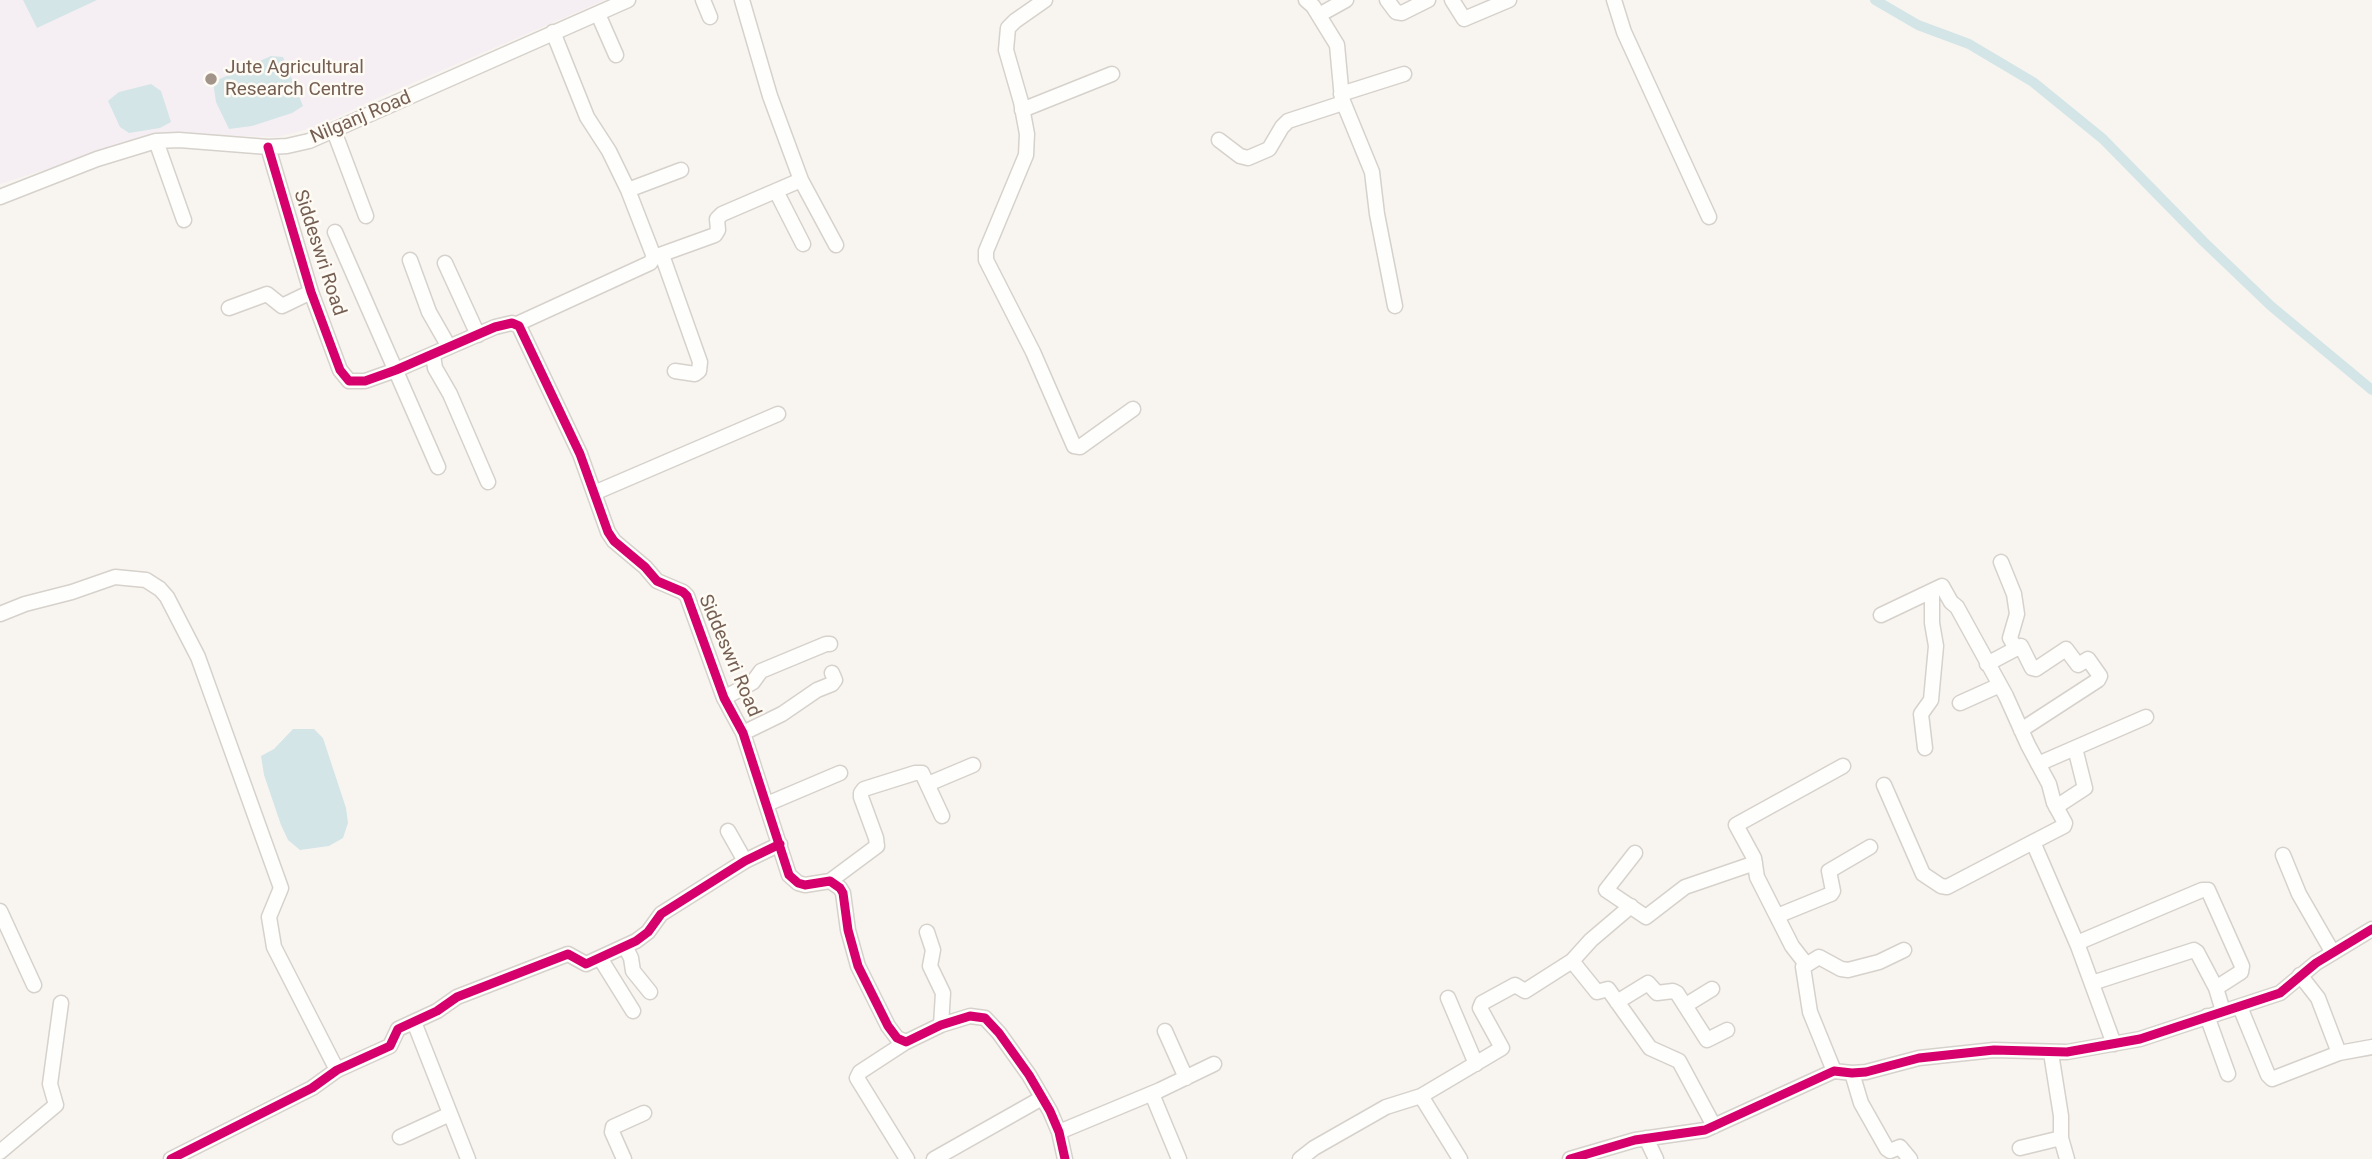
<!DOCTYPE html>
<html>
<head>
<meta charset="utf-8">
<style>
	body { margin:0 }
	canvas { display:block; background:#f8f5f0 }
</style>
</head>
<body>
<canvas width="2372" height="1159"></canvas>
<script>
const context = document.querySelector('canvas').getContext('2d');
context.lineJoin = 'round';
function fillPath(path, color) { context.fillStyle = color; context.fill(path, 'evenodd'); }
const poly = rows => new Path2D(rows.map(r => 'M' + r).join(''));
function stroke(path, color, width, dash) { context.strokeStyle = color; context.lineWidth = width; context.lineCap = dash ? 'butt' : 'round'; context.setLineDash(dash || []); context.stroke(path); }
function drawText(font, color, halo, rows, align = 'center') {
  context.font = font + ' Roboto,sans-serif'; context.lineWidth = 5; context.setLineDash([]); context.textBaseline = 'middle'; context.strokeStyle = halo; context.fillStyle = color; for (const [text, x, y, turn = 0] of rows) {
    context.save(); context.translate(x, y); context.rotate((+turn || 0) * Math.PI / 180); context.textAlign = isNaN(turn) ? turn : align; if (halo) context.strokeText(text, 0, 0); context.fillText(text, 0, 0); context.restore();
  }
}
fillPath(poly([
	[0,0,605,0,371,101,316,127,277,137,157,134,0,184]
]), '#f5eff4');
fillPath(poly([
	[23,0,97,0,37,28],
	[271,56,283,57,303,106,292,113,252,126,229,129,216,102,213,82],
	[151,84,161,91,171,122,160,128,129,133,120,127,108,101,119,92],
	[293,729,314,729,323,738,346,808,348,823,343,838,329,846,300,850,288,840,281,825,264,775,261,756,274,749]
]), '#d3e5e7');
stroke(poly([
	[1875,0,1918,25,1969,44,2033,82,2103,139,2204,242,2271,306,2372,390]
]), '#d3e5e7', 10);
const minor = poly([
	[703,0,710,17],
	[1045,0,1015,21,1008,28,1006,50,1021,102,1027,134,1026,155,986,251,986,260,1033,352,1074,446,1080,447,1133,409],
	[1306,0,1313,6,1337,45,1342,99,1372,172,1377,214,1395,306],
	[1387,0,1396,12,1402,13,1428,0],
	[1452,0,1464,19,1509,0],
	[1614,0,1624,32,1709,217],
	[598,14,616,55],
	[1319,15,1346,0],
	[1341,94,1404,74],
	[1022,110,1112,74],
	[334,131,366,216],
	[1219,140,1240,156,1248,158,1269,149,1282,127,1288,121,1343,103],
	[156,141,184,220],
	[268,147,311,292,340,370,349,381,365,381,396,370,495,327,512,323,519,326,580,454,608,532,614,541,645,567,657,581,683,592,687,596,724,698,743,733,789,875,798,883,805,885,830,881,840,888,843,893,848,930,858,966,888,1026,897,1038,906,1042,941,1025,970,1016,985,1018,999,1033,1029,1075,1050,1111,1059,1132,1065,1159],
	[801,180,836,245],
	[628,190,681,170],
	[776,191,803,244],
	[0,197,97,159,156,141,179,140,268,147,287,146,309,141,628,0],
	[335,232,438,467],
	[662,255,700,362,699,371,695,374,675,371],
	[654,257,715,235,718,230,717,219,722,214,801,180,770,96,742,0],
	[410,260,429,312,449,347],
	[445,263,478,335],
	[229,308,267,294,282,306,311,292],
	[517,324,650,263,654,257,628,190,609,151,587,117,553,32],
	[433,355,435,368,450,394,488,482],
	[594,493,778,414],
	[2001,562,2014,594,2017,614,2010,638,2016,649],
	[0,614,25,604,72,592,115,577,146,580,160,589,167,597,198,657,281,888,269,917,274,947,337,1070],
	[1881,615,1942,586,1951,602,1957,607,2006,696,2028,745,2049,784,2054,803,2065,823,2064,826,2033,842,2078,946,2114,1044],
	[1987,664,2021,646,2032,668,2036,669,2066,649,2078,665,2088,659,2100,676,2098,680,2021,730],
	[724,698,753,682,761,671,826,644,830,644],
	[1960,703,2000,685],
	[743,733,782,714,817,690,832,684,835,680,832,673],
	[1925,748,1921,714,1931,700,1936,646,1932,623,1932,591],
	[2038,764,2146,717],
	[928,784,973,765],
	[1884,785,1923,874,1941,886,1947,887,2033,842],
	[767,804,840,773],
	[2056,807,2085,788,2075,748],
	[728,831,745,861],
	[1635,853,1606,890,1646,917,1685,887,1755,863],
	[2283,855,2299,894,2333,953],
	[830,881,877,846,876,838,861,797,861,793,864,789,915,773,922,773,942,816],
	[0,911,34,985],
	[1777,916,1831,894,1833,891,1829,871,1870,847],
	[927,932,933,950,930,966,943,993,941,1025],
	[2077,943,2202,890,2208,890,2242,966,2241,972,2216,988,2223,1011],
	[625,946,631,958,633,971,650,992],
	[600,958,633,1011],
	[1572,961,1591,940,1631,906],
	[1806,964,1792,946,1757,877,1754,858,1736,825,1843,766],
	[2300,975,2318,998,2339,1053,2372,1047],
	[2092,983,2194,950,2197,952,2216,988],
	[1448,998,1476,1064],
	[1617,1002,1648,983,1657,993,1673,991,1677,993,1707,1040,1727,1030],
	[1686,1005,1712,989],
	[2240,1007,2268,1075,2272,1079,2339,1053],
	[2207,1016,2228,1074],
	[414,1022,468,1159],
	[1165,1031,1186,1078],
	[906,1042,860,1072,857,1078,907,1159],
	[2051,1053,2061,1116,2061,1138,2067,1159],
	[1834,1071,1810,1012,1803,967,1819,957,1841,969,1848,970,1879,962,1904,950],
	[1852,1073,1861,1103,1887,1149,1890,1151,1900,1147,1910,1159],
	[1152,1094,1179,1159],
	[1421,1096,1502,1048,1480,1008,1482,1003,1515,985,1525,991,1572,961,1597,992,1608,989,1650,1048,1679,1061,1714,1126],
	[1059,1132,1160,1090,1214,1064],
	[400,1137,450,1114],
	[1646,1138,1656,1159],
	[2020,1148,2061,1138],
	[0,1152,56,1105,50,1084,61,1003],
	[171,1159,312,1088,337,1070,390,1046,398,1029,437,1011,457,997,568,954,586,964,636,941,648,932,661,914,745,861,780,844],
	[624,1159,612,1132,613,1127,644,1113],
	[934,1159,1042,1098],
	[1300,1159,1314,1148,1386,1107,1421,1096,1460,1159],
	[1570,1159,1635,1140,1705,1130,1834,1071,1852,1073,1866,1072,1919,1058,1994,1050,2067,1052,2140,1039,2280,993,2316,963,2372,929]
]);
stroke(minor, '#d6d1cb', 17);
stroke(minor, '#fefefd', 14);
stroke(poly([
	[268,147,311,292,340,370,349,381,365,381,396,370,495,327,512,323,519,326,580,454,608,532,614,541,645,567,657,581,683,592,687,596,724,698,743,733,789,875,798,883,805,885,830,881,840,888,843,893,848,930,858,966,888,1026,897,1038,906,1042,941,1025,970,1016,985,1018,999,1033,1029,1075,1050,1111,1059,1132,1065,1159],
	[171,1159,312,1088,337,1070,390,1046,398,1029,437,1011,457,997,568,954,586,964,636,941,648,932,661,914,745,861,780,844],
	[1570,1159,1635,1140,1705,1130,1834,1071,1852,1073,1866,1072,1919,1058,1994,1050,2067,1052,2140,1039,2280,993,2316,963,2372,929]
]), '#d6006c', 9);
for (const [x, y, r, color] of [
	[211,79,7,"#a29489"]
]) { const dot = new Path2D(); dot.arc(x, y, r, 0, 2 * Math.PI); context.fillStyle = color; context.fill(dot); stroke(dot, '#fefaf4', 2.5); }
drawText('19px', '#745f52', '#fefaf4', [
	["Jute Agricultural",225,68],
	["Research Centre",225,90]
], 'left');
drawText('19px', '#745f52', '#fefaf4', [
	["Nilganj Road",361,118,-23],
	["Siddeswri Road",319,253,72],
	["Siddeswri Road",729,656,67]
]);
</script>
</body>
</html>
